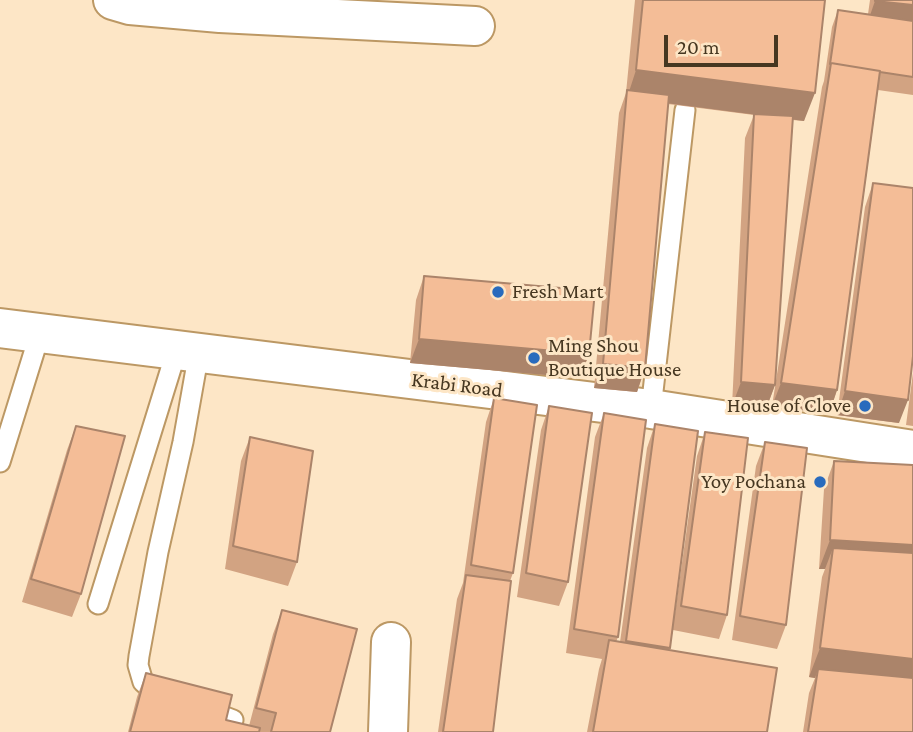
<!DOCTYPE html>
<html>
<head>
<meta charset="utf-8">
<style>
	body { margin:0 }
	#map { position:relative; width:913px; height:732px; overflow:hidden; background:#fde6c6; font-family:"Crimson Pro",serif }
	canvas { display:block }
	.scale { position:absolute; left:664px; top:35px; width:114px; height:32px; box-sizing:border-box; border:4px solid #463721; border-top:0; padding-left:9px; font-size:21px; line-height:24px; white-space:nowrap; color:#463721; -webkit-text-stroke:5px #fde6c6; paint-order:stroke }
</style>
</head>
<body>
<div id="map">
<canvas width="913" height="732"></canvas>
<div class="scale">20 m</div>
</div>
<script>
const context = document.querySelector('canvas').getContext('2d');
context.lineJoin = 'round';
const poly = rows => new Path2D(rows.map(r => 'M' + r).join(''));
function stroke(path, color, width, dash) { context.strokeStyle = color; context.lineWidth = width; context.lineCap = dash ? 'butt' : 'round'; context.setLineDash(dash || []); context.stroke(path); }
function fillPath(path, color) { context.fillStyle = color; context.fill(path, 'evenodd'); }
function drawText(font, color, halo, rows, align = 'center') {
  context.font = font + ' "Crimson Pro",serif'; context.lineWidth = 6; context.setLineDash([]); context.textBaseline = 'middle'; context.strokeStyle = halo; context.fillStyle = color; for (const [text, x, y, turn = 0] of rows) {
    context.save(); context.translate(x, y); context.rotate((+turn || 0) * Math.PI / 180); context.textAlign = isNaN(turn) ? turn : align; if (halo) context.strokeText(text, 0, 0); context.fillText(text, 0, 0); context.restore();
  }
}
const service = poly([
	[651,409,685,110],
	[0,462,40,333],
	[98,604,177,349],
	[163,694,153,691,143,682,138,665,139,656,158,552,183,442,199,352],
	[204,709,233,720]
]);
const minor = poly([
	[113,0,130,5,220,13,475,26],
	[388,732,391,642]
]);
const tertiary = poly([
	[0,328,651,409,913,450]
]);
stroke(service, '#bc9864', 23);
stroke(minor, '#bc9864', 42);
stroke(tertiary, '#bc9864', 42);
stroke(service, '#fff', 19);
stroke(minor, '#fff', 38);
stroke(tertiary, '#fff', 38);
fillPath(poly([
	[635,0,825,0,804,121,793,120,775,385,766,409,732,406,745,138,754,115,668,104,645,368,637,392,594,388,619,113,626,93],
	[870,0,913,0,913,95,878,90,837,390,829,414,772,406,822,87,824,81,832,27,838,10,868,14],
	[873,183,899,423,837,415,865,207],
	[424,276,589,354,580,378,410,363,416,300],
	[913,373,913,426,906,425],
	[494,398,513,573,510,581,493,732,438,732,457,599,463,583,486,422],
	[549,406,568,582,559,606,517,597,541,430],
	[604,413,618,637,616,642,620,642,647,448,655,424,675,613,697,456,705,432,727,615,719,639,673,630,669,650,767,732,587,732,599,669,602,659,566,653,595,437],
	[76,426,81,594,72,617,22,602,67,450],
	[250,437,297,562,288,586,225,569,241,461],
	[765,442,786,625,777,649,732,640,756,466],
	[834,461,913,732,803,732,809,693,815,678,809,677,822,577,825,569,819,569,824,489],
	[282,610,330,732,128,732,137,697,146,673,226,720,249,726,273,634]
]), '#d2a382');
fillPath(poly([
	[875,1,913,5,913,30,867,24],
	[636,70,815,93,804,121,627,98],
	[419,339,589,354,580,378,410,363],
	[603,364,645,368,637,392,594,388],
	[741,382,775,385,766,409,732,406],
	[781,383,837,390,829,414,772,406],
	[845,391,908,400,899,423,837,415],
	[830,540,913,545,913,574,833,548,825,569,819,569],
	[820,648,913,659,913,689,818,669,815,678,809,677]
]), '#ab846a');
const building = poly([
	[643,0,825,0,815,93,636,70,643,0],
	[875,0,913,0,913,5,875,1,875,0],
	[838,10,913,21,913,77,880,72,880,71,831,63,830,64,838,10],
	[831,63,880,71,837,390,781,383,831,63],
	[627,90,669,95,645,368,603,364,627,90],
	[754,114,793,116,775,385,741,382,754,114],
	[873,183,913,188,913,356,908,400,845,391,873,183],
	[424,276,595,291,589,354,419,339,424,276],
	[494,398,537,405,513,573,471,565,494,398],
	[549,406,592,413,568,582,526,573,549,406],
	[604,413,646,420,618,637,574,629,604,413],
	[655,424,698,431,670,648,626,641,655,424],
	[76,426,125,436,81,594,31,579,76,426],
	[705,432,748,438,727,615,681,606,705,432],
	[250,437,313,451,297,562,233,546,250,437],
	[765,442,807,448,786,625,740,616,765,442],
	[834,461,913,465,913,545,830,540,834,461],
	[833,548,913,553,913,659,820,648,833,548],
	[466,575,511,581,493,732,443,732,466,575],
	[282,610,357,629,330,732,271,732,276,713,256,708,282,610],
	[609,640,777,668,767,732,593,732,609,640],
	[818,669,913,678,913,732,808,732,818,669],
	[146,673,232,695,226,720,260,728,259,732,130,732,146,673]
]);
fillPath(building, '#f4bd97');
stroke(building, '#ab846a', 2);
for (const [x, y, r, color] of [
	[498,292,7,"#296bbd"],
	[534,358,7,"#296bbd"],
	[865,406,7,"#296bbd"],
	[820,482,7,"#296bbd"]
]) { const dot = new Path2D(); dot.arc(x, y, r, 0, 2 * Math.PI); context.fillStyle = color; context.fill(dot); stroke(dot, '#fde6c6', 2.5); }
drawText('21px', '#463721', '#fde6c6', [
	["Fresh Mart",512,292],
	["Ming Shou",548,346],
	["Boutique House",548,370],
	["House of Clove",851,406,"right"],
	["Yoy Pochana",806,482,"right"]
], 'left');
drawText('21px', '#463721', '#fde6c6', [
	["Krabi Road",457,385,7]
]);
</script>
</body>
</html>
